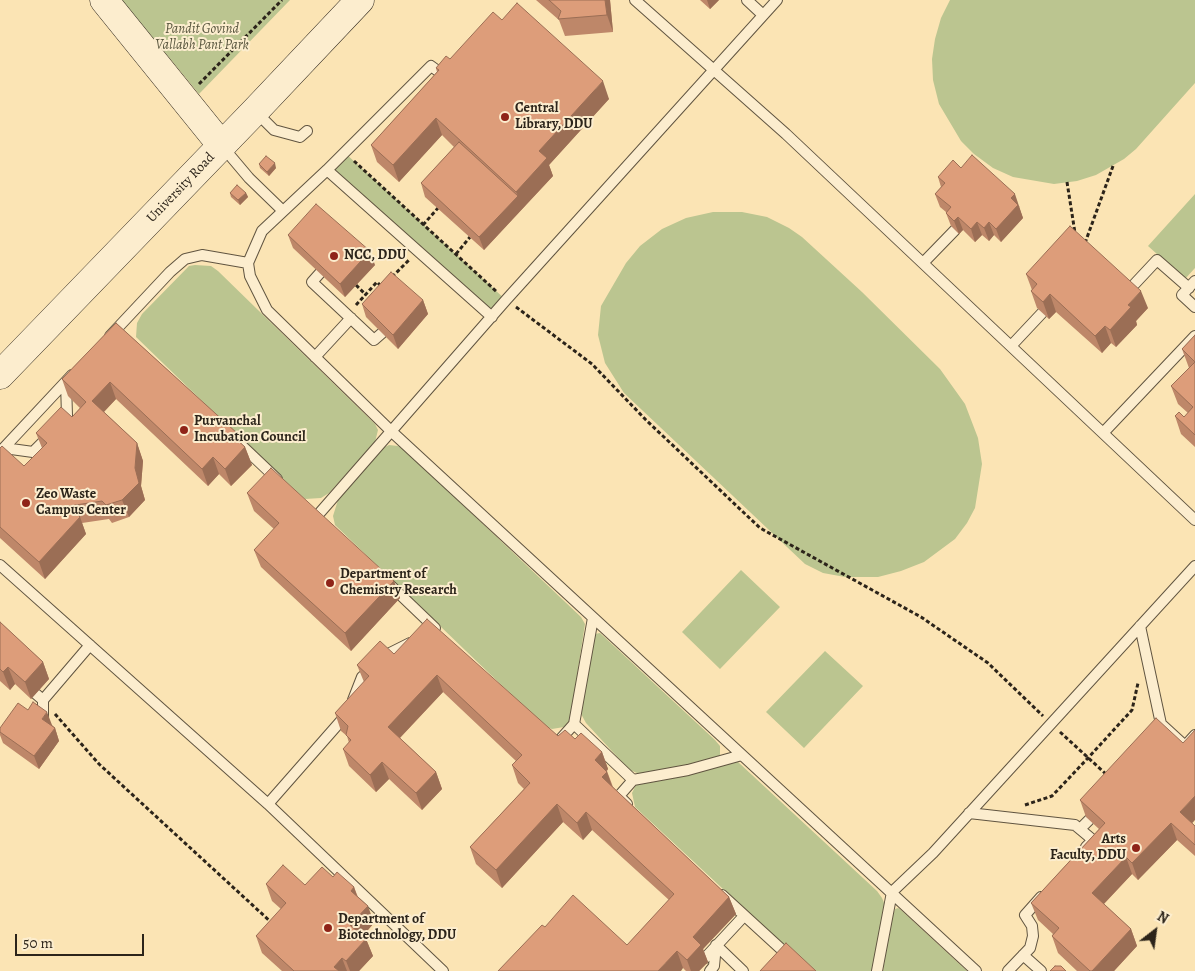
<!DOCTYPE html>
<html>
<head>
<meta charset="utf-8">
<style>
	body { margin:0 }
	#map { position:relative; width:1195px; height:971px; overflow:hidden; background:#fbe4b4; font-family:Alegreya,serif }
	canvas { display:block }
	.north { position:absolute; left:1130px; top:906px; width:50px; height:50px; -webkit-text-stroke:4px #fcedce; paint-order:stroke; rotate:30deg; font-size:14px; font-weight:700; line-height:20px; text-align:center; color:#2c241a }
	.north::after { content:''; display:block; margin:auto; width:18px; height:22px; background:#2c241a; clip-path:polygon(50% 0,100% 100%,50% 72%,0 100%) }
	.scale { position:absolute; left:15px; top:934px; width:129px; height:22px; box-sizing:border-box; border:2px solid #2c241a; border-top:0; padding-left:6px; font-size:15px; line-height:18px; white-space:nowrap; color:#2c241a; -webkit-text-stroke:4px #fcedce; paint-order:stroke }
</style>
</head>
<body>
<div id="map">
<canvas width="1195" height="971"></canvas>
<div class="north">N</div>
<div class="scale">50 m</div>
</div>
<script>
const context = document.querySelector('canvas').getContext('2d');
context.lineJoin = 'round';
function fillPath(path, color) { context.fillStyle = color; context.fill(path, 'evenodd'); }
const poly = rows => new Path2D(rows.map(r => 'M' + r).join(''));
function stroke(path, color, width, dash) { context.strokeStyle = color; context.lineWidth = width; context.lineCap = dash ? 'butt' : 'round'; context.setLineDash(dash || []); context.stroke(path); }
function drawText(font, color, halo, rows, align = 'center') {
  context.font = font + ' Alegreya,serif'; context.lineWidth = 4; context.setLineDash([]); context.textBaseline = 'middle'; context.strokeStyle = halo; context.fillStyle = color; for (const [text, x, y, turn = 0] of rows) {
    context.save(); context.translate(x, y); context.rotate((+turn || 0) * Math.PI / 180); context.textAlign = isNaN(turn) ? turn : align; if (halo) context.strokeText(text, 0, 0); context.fillText(text, 0, 0); context.restore();
  }
}
fillPath(poly([
	[122,0,290,0,199,94],
	[950,0,1195,0,1195,83,1136,149,1124,159,1096,175,1077,181,1054,184,1013,177,993,168,974,154,961,141,939,104,933,80,932,59,935,39,941,18],
	[345,153,506,300,492,317,327,170],
	[1195,194,1195,268,1185,279,1148,246],
	[713,212,742,212,767,217,789,228,802,237,862,292,940,369,965,404,978,438,982,464,975,508,967,523,955,539,924,562,901,571,878,577,845,577,823,573,805,564,624,393,605,363,598,335,601,306,626,263,640,246,662,229,686,218],
	[195,265,211,266,218,271,375,424,378,430,375,442,329,493,321,498,305,499,296,492,136,337,137,323,142,314,189,266],
	[389,445,398,446,406,451,581,617,585,624,571,715,569,721,564,727,552,729,544,726,335,525,333,516,338,500,345,490,381,449],
	[741,570,780,607,720,669,682,632],
	[600,633,715,740,720,746,720,755,717,758,649,774,637,773,630,770,622,762,586,723,580,712,592,638,595,634],
	[825,651,863,686,804,748,766,712],
	[738,762,877,891,882,898,885,905,873,971,811,971,635,807,632,793,636,785,641,782,728,763],
	[898,908,901,910,967,971,883,971,891,921,895,909]
]), '#bbc590');
const lane = poly([
	[635,0,786,134,1195,520],
	[747,0,763,15],
	[446,77,431,66,327,170,262,231,248,263,250,276,267,310,391,431,976,971],
	[256,112,274,130,300,137,307,131],
	[222,146,249,178,283,211],
	[327,170,492,317],
	[923,263,955,230],
	[320,273,312,282,374,340,382,333],
	[1195,281,1182,295,1195,307],
	[1128,291,1157,260,1189,288],
	[110,336,170,272,185,259,202,255,248,263],
	[1011,346,1042,313],
	[315,357,351,318],
	[60,424,67,416,66,382],
	[1103,433,1195,336],
	[237,441,277,479],
	[4,448,33,452,49,436],
	[0,452,72,375],
	[317,516,506,300,777,0],
	[0,565,268,804,443,971],
	[388,583,435,628],
	[1140,626,1161,724,1185,746,1195,735],
	[382,657,410,643],
	[36,694,43,700,43,719],
	[43,700,90,645],
	[353,700,362,677,370,670],
	[574,724,593,618],
	[558,742,574,724,633,780,619,796,627,804],
	[633,780,688,770,742,755],
	[268,804,347,714],
	[969,813,1075,825,1093,840,1086,847],
	[1080,829,1089,820],
	[722,895,805,971],
	[716,945,743,971],
	[1023,955,1041,971],
	[705,958,744,916],
	[710,971,714,966,716,945],
	[877,971,892,892,933,853,1195,566],
	[1008,971,1030,948,1033,936,1032,926,1025,915,1041,897]
]);
const secondary = poly([
	[104,0,222,146],
	[0,375,255,111,360,0]
]);
stroke(lane, '#605440', 12);
stroke(secondary, '#2c241a', 29);
stroke(poly([
	[199,84,282,0],
	[354,161,497,292],
	[1067,182,1075,233],
	[423,225,438,208],
	[1085,243,1113,166],
	[456,254,470,237],
	[392,277,409,260],
	[356,285,366,295],
	[356,305,377,282,382,287],
	[516,307,592,364,646,420,760,528,921,617,988,663,1043,716],
	[55,714,99,764,272,923],
	[1060,732,1107,775],
	[1025,805,1052,796,1088,758,1132,710,1138,683]
]), '#2c241a', 3, [4, 2.5]);
stroke(lane, '#fcedce', 10);
stroke(secondary, '#fcedce', 28);
fillPath(poly([
	[536,0,610,0,613,32,565,36,559,20],
	[700,0,719,0,710,9],
	[502,20,609,99,549,165,553,176,484,250,425,197,421,183,454,147,442,135,399,182,377,162,371,145,437,72,436,68,450,59],
	[259,164,276,168,269,176,260,168],
	[961,168,1020,207,1019,207,1023,218,1001,242,994,235,989,241,982,235,975,242,963,230,959,234,951,226,946,213,946,212,940,207,935,194,941,187,938,177],
	[230,193,246,193,248,197,240,205,231,197],
	[288,235,375,265,345,297,293,248],
	[1026,274,1148,308,1136,321,1137,325,1116,347,1111,343,1102,353,1056,312,1049,319,1037,308,1031,291,1032,290],
	[423,300,428,314,398,349,366,317,362,304],
	[116,323,238,434,241,444,245,447,252,465,231,486,219,474,208,486,116,399,104,412,137,443,143,461,141,486,145,500,129,517,112,523,109,519,82,523,86,534,45,579,0,538,0,448,24,466,42,448,36,433,72,417,80,408,68,396,62,379],
	[1195,335,1195,447,1181,434,1175,416,1184,417,1188,413,1178,404,1171,386,1189,368,1182,349],
	[247,493,394,581,400,598,351,651,261,567,254,550,274,529,254,511],
	[0,622,43,662,49,679,31,699,15,684,10,690,0,681],
	[394,654,558,736,575,739,602,752,608,769,607,771,613,787,729,897,736,914,703,949,708,962,699,971,686,971,683,968,545,927,627,945,669,900,592,830,583,840,563,822,502,888,476,864,470,847,524,789,518,783,512,765,516,761,443,692,400,738,436,772,442,789,422,810,389,779,376,792,349,766,343,749,349,743,347,736,341,731,335,713,364,682,357,665],
	[28,710,52,725,55,728,59,741,39,769,3,743,0,735,0,728],
	[1080,800,1192,823,1195,826,1195,856,1177,840,1138,880,1132,874,1104,904,1131,929,1137,946,1114,971,1077,971,1058,953,1052,936,1053,934,1038,920,1031,903,1099,829,1086,817],
	[333,877,354,887,358,897,374,923,363,936,366,939,373,956,359,971,282,971,262,953,256,936,281,909,272,901,266,884,305,885]
]), '#be8769');
fillPath(poly([
	[605,0,610,0,613,32,607,15],
	[707,0,719,0,710,9],
	[603,81,609,99,549,165,553,176,484,250,479,237,518,196,516,192,539,151],
	[436,118,442,135,399,182,393,165],
	[275,163,276,168,269,176,267,172],
	[246,193,248,197,240,205,238,200],
	[1015,194,1023,218,1001,242,996,229,1011,198],
	[958,217,963,230,959,234,954,221],
	[977,222,982,235,975,242,971,229],
	[989,222,994,235,989,241,984,228],
	[370,251,375,265,345,297,340,284],
	[1141,291,1148,308,1136,321,1137,325,1116,347,1110,330,1128,305],
	[1050,294,1056,312,1049,319,1043,302],
	[423,300,428,314,398,349,393,335],
	[1105,326,1111,343,1102,353,1095,336],
	[110,382,116,399,98,418,92,401],
	[238,434,243,449,245,447,252,465,231,486,225,469,234,437],
	[137,443,143,461,141,486,145,500,129,517,122,500,135,468],
	[213,457,219,474,208,486,202,469],
	[80,517,86,534,45,579,39,562],
	[394,581,400,598,351,651,345,633],
	[43,662,49,679,31,699,25,682],
	[8,667,15,684,10,690,3,672],
	[437,675,443,692,394,744,388,727],
	[47,712,52,725,47,732,42,719],
	[55,728,59,741,39,769,34,756],
	[602,752,608,769,601,777,595,760],
	[382,762,389,779,376,792,370,775],
	[436,772,442,789,422,810,416,793],
	[607,772,613,789,602,777],
	[1195,796,1195,820,1186,830,1180,812],
	[557,804,563,822,502,888,496,870],
	[586,812,592,830,583,840,577,823],
	[1171,823,1177,840,1138,880,1132,863],
	[1126,857,1132,874,1098,910,1092,893],
	[354,887,360,905,351,891],
	[729,897,736,914,703,949,708,962,699,971,691,971,687,960,693,937],
	[368,906,374,923,357,942,350,925],
	[1131,929,1137,946,1114,971,1092,971],
	[366,939,373,956,359,971,350,971,346,961],
	[677,951,683,968,681,971,658,971],
	[342,958,347,971,336,971,334,967]
]), '#9b6e55');
const building = poly([
	[549,0,605,0,607,15,558,19,561,11,549,0],
	[517,3,603,81,539,151,547,158,516,192,436,118,393,165,371,145,439,70,436,68,446,56,450,59,493,12,502,20,517,3],
	[459,142,518,196,479,237,421,183,459,142],
	[972,155,1015,194,1011,198,1018,205,996,229,989,222,984,228,977,222,971,229,958,217,954,221,946,213,951,207,935,194,945,183,938,177,953,160,961,168,972,155],
	[266,156,275,163,267,172,259,164,266,156],
	[237,185,246,193,238,200,230,193,237,185],
	[316,204,370,251,340,284,288,235,316,204],
	[1070,226,1141,291,1128,305,1131,307,1110,330,1105,326,1095,336,1050,294,1043,302,1031,291,1037,284,1026,274,1070,226],
	[391,272,423,300,393,335,362,304,391,272],
	[116,323,238,434,234,437,245,447,225,469,213,457,202,469,110,382,92,401,137,443,135,468,139,483,122,500,106,505,102,501,69,506,80,517,39,562,0,527,0,448,2,446,24,466,47,443,36,433,61,407,72,417,86,402,62,379,116,323],
	[1195,335,1195,435,1175,416,1179,412,1184,417,1193,407,1171,386,1195,362,1182,349,1195,335],
	[271,468,394,581,345,633,254,550,279,523,247,493,271,468],
	[427,619,558,736,565,730,575,739,581,733,602,752,595,760,607,772,602,777,729,897,693,937,701,945,687,960,677,951,658,971,498,971,542,925,545,927,573,895,627,945,674,894,586,812,577,823,557,804,496,870,470,847,530,783,512,765,522,755,437,675,388,727,436,772,416,793,382,762,370,775,343,749,351,740,346,735,348,726,335,713,369,676,357,665,380,641,394,654,427,619],
	[0,622,43,662,25,682,8,667,3,672,0,669,0,622],
	[33,702,47,712,42,719,55,728,34,756,0,732,0,728,18,703,28,710,33,702],
	[1156,718,1183,743,1195,730,1195,796,1180,812,1195,826,1195,845,1171,823,1132,863,1126,857,1092,893,1131,929,1092,971,1090,971,1052,936,1059,928,1031,903,1105,823,1080,800,1156,718],
	[283,865,305,885,322,867,333,877,337,872,354,887,351,891,368,906,350,925,366,939,346,961,342,958,334,967,339,971,294,971,256,936,286,903,266,884,283,865],
	[786,943,816,971,760,971,786,943],
	[1055,966,1061,966,1066,971,1050,971,1055,966]
]);
fillPath(building, '#dd9d7a');
stroke(building, '#9b6e55', 1);
for (const [x, y, r, color] of [
	[505,117,5,"#8f2418"],
	[334,256,5,"#8f2418"],
	[184,430,5,"#8f2418"],
	[26,503,5,"#8f2418"],
	[330,583,5,"#8f2418"],
	[1136,848,5,"#8f2418"],
	[328,928,5,"#8f2418"]
]) { const dot = new Path2D(); dot.arc(x, y, r, 0, 2 * Math.PI); context.fillStyle = color; context.fill(dot); stroke(dot, '#fcedce', 2); }
drawText('italic 14px', '#57543d', '#fcedce', [
	["Pandit Govind",202,30],
	["Vallabh Pant Park",202,46]
]);
drawText('bold 14px', '#2c241a', '#fcedce', [
	["Central",515,109],
	["Library, DDU",515,125],
	["NCC, DDU",344,256],
	["Purvanchal",194,422],
	["Incubation Council",194,438],
	["Zeo Waste",36,495],
	["Campus Center",36,511],
	["Department of",340,575],
	["Chemistry Research",340,591],
	["Arts",1126,840,"right"],
	["Faculty, DDU",1126,856,"right"],
	["Department of",338,920],
	["Biotechnology, DDU",338,936]
], 'left');
drawText('14px', '#2c241a', '#fcedce', [
	["University Road",181,188,-46]
]);
</script>
</body>
</html>
